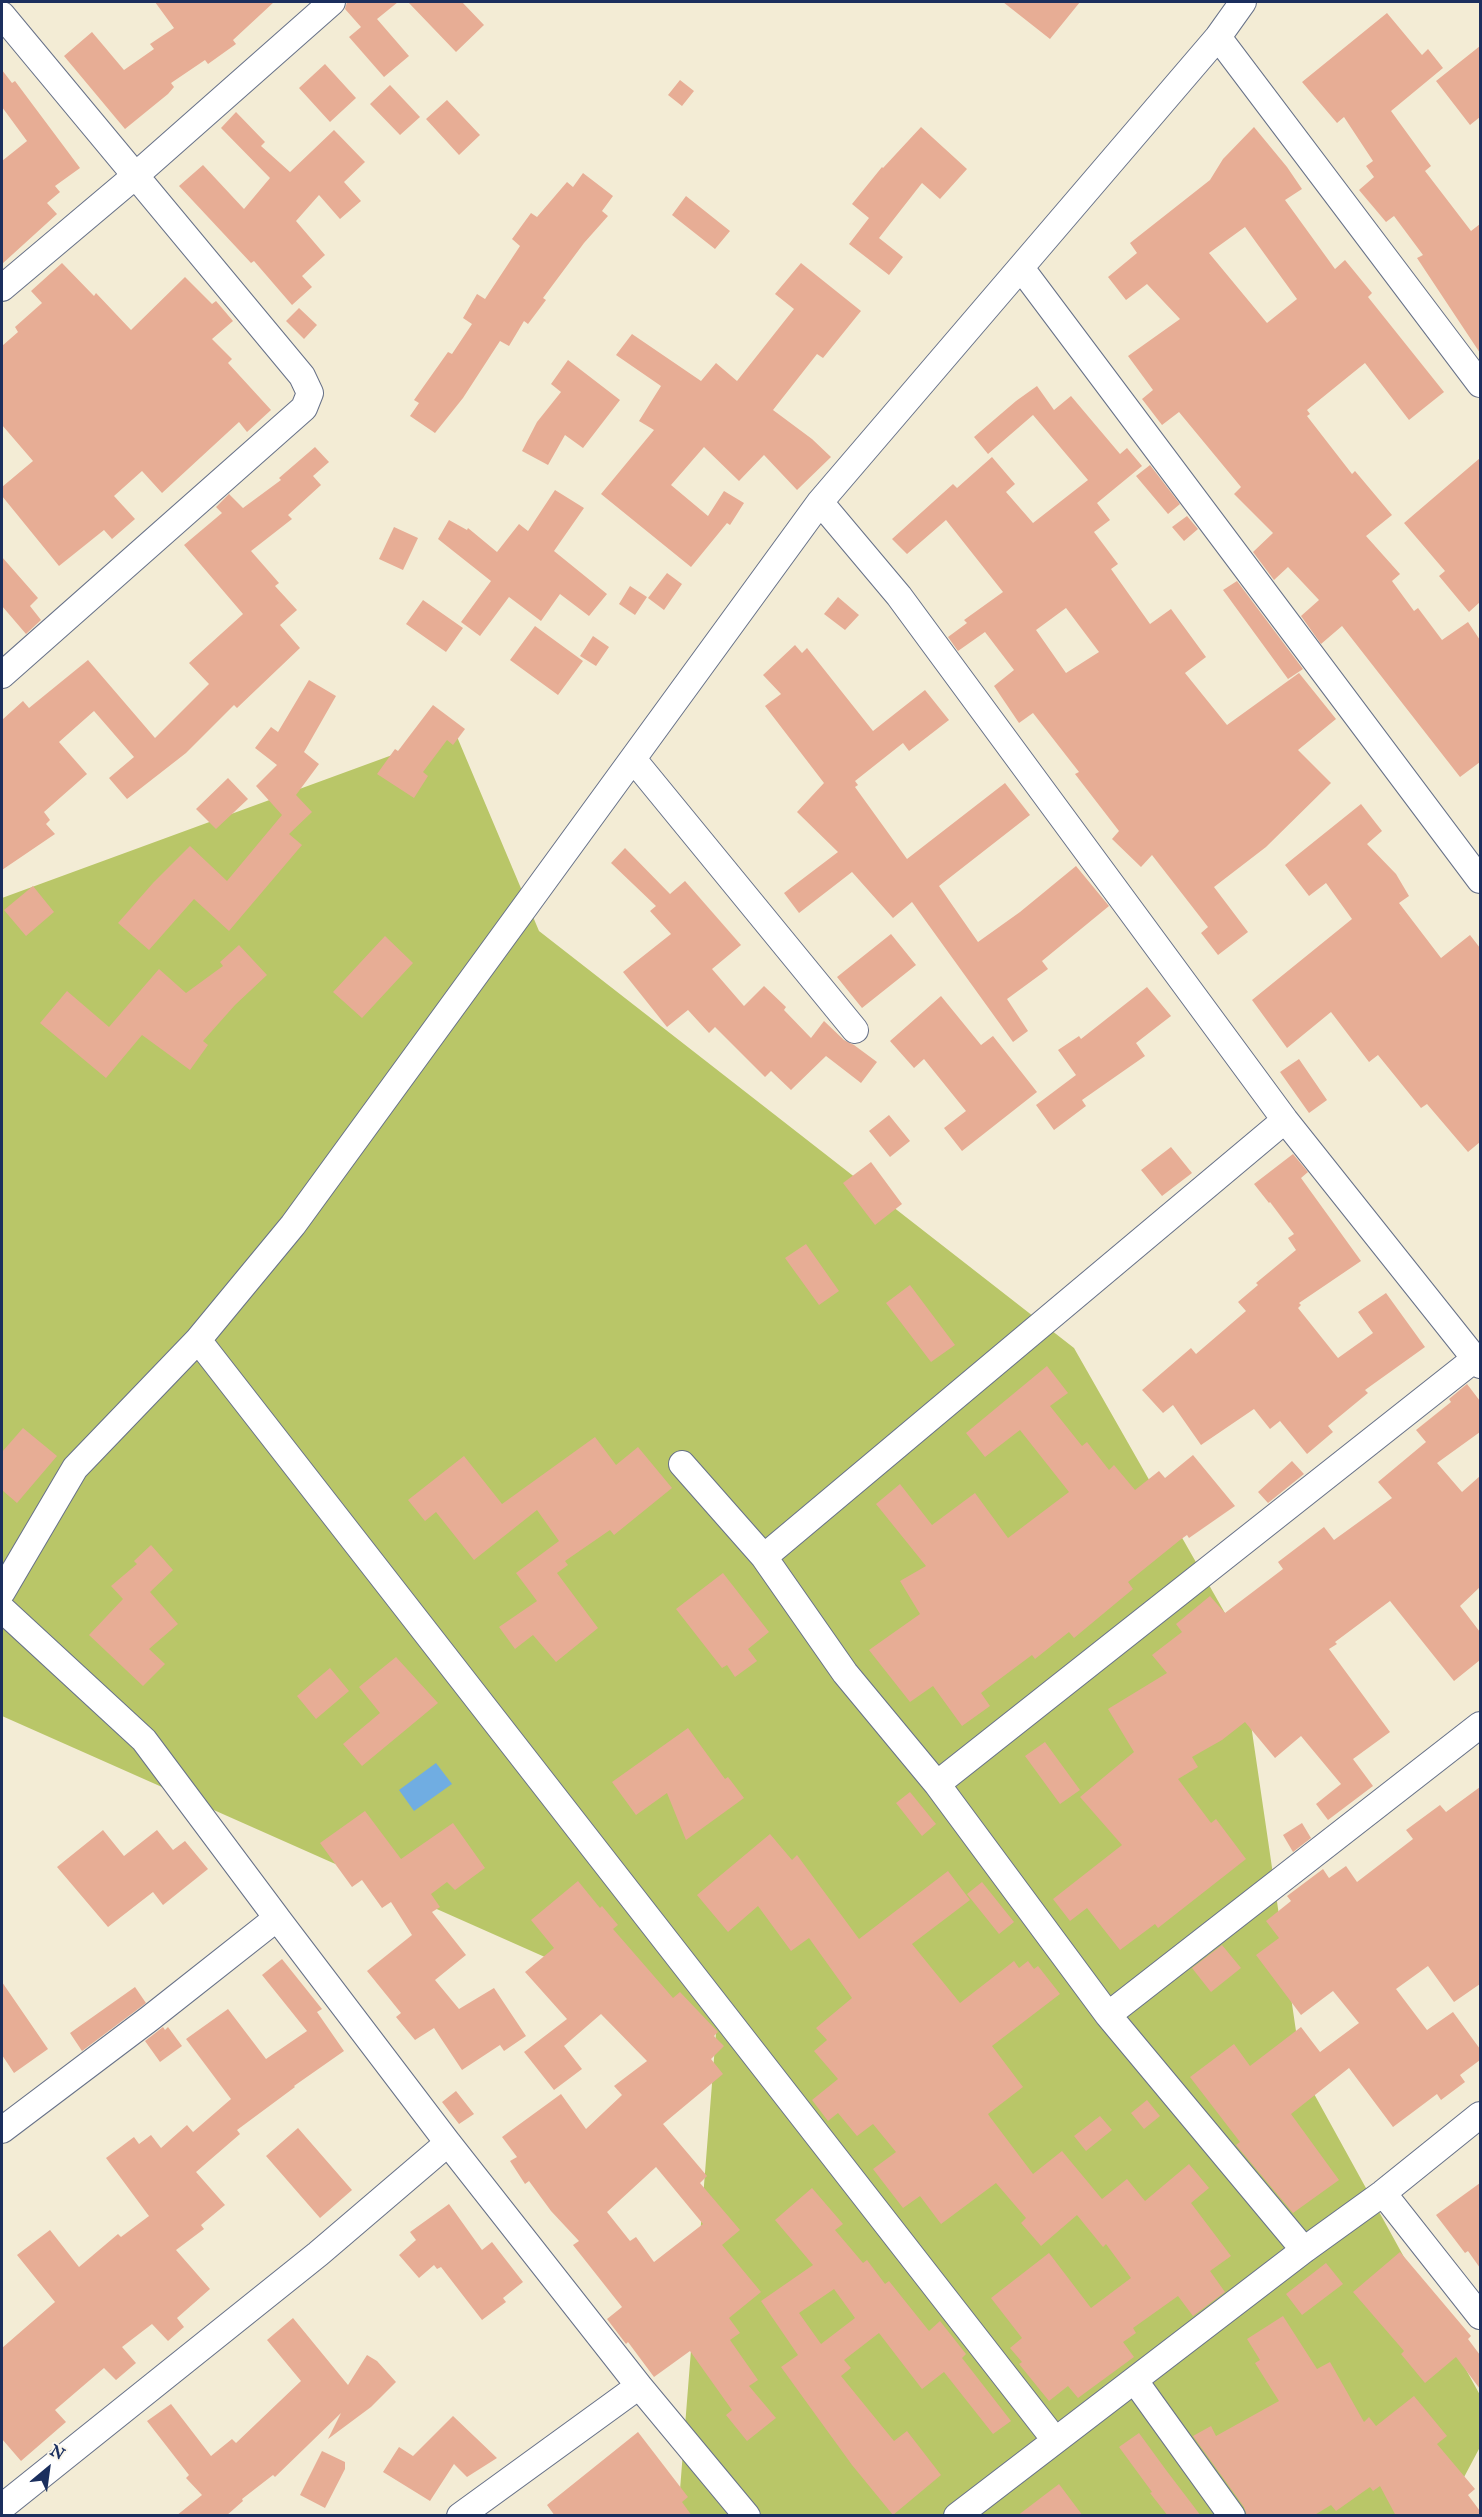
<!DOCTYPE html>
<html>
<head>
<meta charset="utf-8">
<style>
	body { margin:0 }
	#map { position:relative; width:1482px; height:2517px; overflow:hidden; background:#f3ecd5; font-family:"IM FELL English",serif }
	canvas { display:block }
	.frame { position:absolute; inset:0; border:3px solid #1b2f5e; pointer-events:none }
	.north { position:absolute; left:18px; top:2439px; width:60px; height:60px; -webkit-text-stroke:4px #fbf7ec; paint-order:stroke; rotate:29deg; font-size:16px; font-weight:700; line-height:24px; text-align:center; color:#1b2f5e }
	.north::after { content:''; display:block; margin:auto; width:21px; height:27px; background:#1b2f5e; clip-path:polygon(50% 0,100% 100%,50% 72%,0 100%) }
</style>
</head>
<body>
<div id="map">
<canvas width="1482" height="2517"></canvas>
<div class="frame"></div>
<div class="north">N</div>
</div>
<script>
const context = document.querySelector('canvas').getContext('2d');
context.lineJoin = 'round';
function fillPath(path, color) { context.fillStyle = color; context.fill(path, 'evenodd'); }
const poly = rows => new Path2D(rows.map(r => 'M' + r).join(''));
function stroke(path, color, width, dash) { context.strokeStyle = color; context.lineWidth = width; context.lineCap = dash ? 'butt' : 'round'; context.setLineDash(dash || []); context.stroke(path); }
fillPath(poly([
	[455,732,539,931,1074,1348,1238,1636,1302,2072,1480,2395,1480,2447,1444,2515,678,2515,716,2033,2,1716,2,898]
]), '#b9c668');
fillPath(poly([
	[436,1763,452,1784,414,1811,399,1790]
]), '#70ade2');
fillPath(poly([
	[155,2,274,2,233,40,236,44,208,64,205,60,171,83,174,87,168,94,125,129,64,56,92,32,124,70,154,49,150,44,174,28],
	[347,2,398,2,377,19,409,56,384,77,349,37,361,27,345,9],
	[408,2,462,2,484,25,456,52],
	[1003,2,1080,2,1050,39],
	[1387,13,1422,55,1428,49,1443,68,1391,111,1431,166,1425,171,1471,231,1480,224,1480,353,1417,258,1423,255,1394,216,1386,222,1359,190,1374,177,1366,166,1373,161,1344,117,1337,123,1302,82],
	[1480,46,1480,117,1470,125,1436,81],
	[325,64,356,98,330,122,299,88],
	[2,70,12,83,15,81,80,168,55,186,60,192,47,203,57,214,2,264,2,161,27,141,2,107],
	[680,80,694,91,682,106,668,95],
	[390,85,420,117,400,135,370,104],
	[447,100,480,135,459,155,426,119],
	[236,112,265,142,261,146,290,172,334,130,365,162,344,182,361,201,340,219,319,195,296,221,325,255,302,276,312,287,292,305,254,261,251,263,179,186,203,165,244,209,270,178,221,128],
	[921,127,967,169,940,199,922,183,879,238,903,257,889,275,849,244,869,218,852,204,882,167,883,168],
	[1254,127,1287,167,1302,189,1285,200,1335,269,1345,260,1372,293,1368,297,1444,392,1409,420,1365,363,1307,410,1310,414,1307,416,1352,474,1355,471,1392,515,1366,536,1400,574,1392,581,1414,611,1418,608,1442,640,1468,622,1480,640,1480,762,1460,777,1342,626,1321,644,1301,616,1319,600,1288,567,1274,580,1253,552,1273,533,1234,494,1241,487,1179,412,1162,425,1142,399,1153,390,1128,356,1180,319,1147,284,1126,300,1108,277,1137,253,1130,243,1210,180,1223,159],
	[1245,227,1297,299,1267,323,1209,253],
	[583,173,613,196,602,211,608,216,584,243,543,298,546,300,528,324,524,321,509,346,500,341,463,398,435,433,410,416,419,403,414,400,448,352,452,354,472,324,463,318,477,294,485,299,520,246,512,239,531,213,537,217,567,182,573,187],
	[686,196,730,231,715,249,672,215],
	[62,263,94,296,96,293,131,330,185,277,212,304,216,301,233,321,212,339,232,359,228,363,271,410,247,432,239,422,162,493,142,471,114,496,135,519,112,539,104,530,59,566,2,496,2,487,33,461,2,425,2,346,18,332,15,327,42,303,31,291],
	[801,263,861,311,823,358,817,354,773,410,812,439,831,457,797,490,764,455,739,481,704,447,671,485,708,516,724,491,744,503,730,525,727,523,691,567,601,494,654,430,639,421,661,386,616,355,632,334,701,381,716,363,737,381,794,309,775,294],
	[299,308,317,325,304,339,286,321],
	[568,360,620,400,583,448,565,435,548,465,522,451,537,422,561,392,551,384],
	[1037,386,1054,410,1071,396,1120,454,1127,448,1142,466,1097,503,1110,520,1094,532,1118,564,1111,569,1150,624,1171,609,1206,657,1185,673,1227,725,1299,673,1336,719,1298,750,1331,783,1266,847,1214,887,1248,932,1218,955,1201,933,1208,927,1152,855,1141,867,1112,839,1119,831,1075,774,1079,772,1033,713,1019,723,994,686,1014,670,985,632,958,651,948,637,967,623,964,620,1003,592,946,520,907,554,892,539,953,484,957,488,992,457,1015,484,1006,492,1033,523,1088,480,1033,415,988,454,974,437,1016,401],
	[1066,608,1099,652,1066,673,1036,630],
	[315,447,329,462,313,476,321,485,288,515,292,519,251,551,279,583,275,586,297,610,280,625,300,648,237,708,234,705,186,753,127,799,109,778,134,757,94,711,59,742,87,774,44,812,50,820,46,824,55,834,2,870,2,720,23,701,29,708,88,660,155,738,209,684,189,663,243,614,184,545,222,513,216,507,229,494,243,508,281,480,279,478],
	[1480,458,1480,602,1469,612,1439,576,1445,571,1404,523],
	[1150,465,1180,504,1168,514,1136,476],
	[555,490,584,508,554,551,607,594,589,616,560,594,541,621,509,597,480,636,461,622,491,581,438,539,449,520,467,530,468,528,497,552,519,524,528,531],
	[1187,516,1198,529,1184,541,1172,527],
	[394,527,418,538,403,570,379,559],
	[2,557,38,598,30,606,41,620,26,634,2,606],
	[667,573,682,584,664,610,648,598],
	[1237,581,1303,669,1288,679,1223,590],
	[630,586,647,597,635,615,619,604],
	[838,597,859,615,845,630,824,614],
	[423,600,463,628,446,652,406,624],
	[535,626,583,661,558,695,510,660],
	[593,636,609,647,596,666,580,656],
	[795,645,802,653,807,648,873,731,925,690,949,720,909,751,903,743,855,781,858,785,855,787,907,859,1005,783,1030,815,939,886,978,942,1020,912,1076,866,1109,906,1042,961,1048,969,1007,999,1028,1031,1013,1042,912,902,893,918,852,872,799,913,784,893,838,852,797,812,824,783,765,706,781,694,763,675],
	[309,680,336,696,304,752,319,764,296,795,312,812,289,834,302,845,229,931,194,899,149,950,118,923,153,883,190,846,227,881,282,815,256,786,277,765,255,748,271,727,278,732],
	[433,705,465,729,453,745,447,740,423,772,428,776,414,798,377,774,395,749,398,751],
	[228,778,248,799,216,829,196,809],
	[1361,804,1382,831,1367,844,1396,874,1409,896,1399,903,1441,958,1470,935,1480,948,1480,1142,1468,1152,1427,1104,1421,1108,1378,1055,1369,1062,1331,1012,1287,1048,1252,1000,1352,919,1326,883,1309,896,1285,865],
	[625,848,670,894,685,881,741,945,712,969,744,1006,764,986,786,1007,784,1010,811,1038,824,1021,844,1040,854,1045,877,1062,861,1083,826,1056,791,1090,771,1071,765,1077,715,1027,709,1033,688,1010,667,1027,623,972,671,934,650,911,656,906,611,863],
	[33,886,54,912,26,936,4,910],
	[891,934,916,965,862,1008,837,977],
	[385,936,413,963,362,1018,333,992],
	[239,945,267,975,235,1005,203,1041,208,1045,190,1070,142,1035,106,1078,40,1023,67,991,109,1027,159,969,186,993,223,966,220,962],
	[1147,987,1171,1016,1136,1043,1145,1056,1082,1100,1086,1106,1054,1130,1036,1105,1076,1075,1058,1050,1079,1036,1081,1039],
	[941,996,981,1045,993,1036,1037,1092,962,1151,944,1128,966,1111,924,1059,914,1068,890,1041],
	[1299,1059,1327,1100,1309,1113,1280,1072],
	[889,1115,910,1141,890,1157,869,1131],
	[1171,1147,1192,1173,1162,1196,1141,1170],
	[1293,1154,1308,1172,1301,1178,1361,1261,1299,1303,1301,1305,1298,1308,1338,1358,1373,1333,1358,1312,1386,1293,1425,1347,1365,1390,1368,1393,1328,1426,1333,1432,1307,1454,1280,1421,1270,1429,1254,1409,1201,1445,1173,1405,1163,1413,1142,1390,1191,1348,1196,1354,1246,1311,1238,1302,1258,1285,1256,1283,1296,1250,1288,1238,1294,1234,1270,1202,1269,1203,1254,1184],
	[871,1162,902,1204,875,1225,843,1183],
	[806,1244,839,1291,819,1305,785,1258],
	[910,1285,955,1345,931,1362,886,1303],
	[1047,1366,1068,1393,1050,1406,1082,1446,1087,1442,1109,1470,1114,1465,1135,1490,1159,1471,1165,1478,1193,1455,1235,1506,1189,1538,1187,1535,1180,1540,1128,1582,1133,1589,1074,1638,1069,1632,1035,1659,1032,1655,981,1693,990,1706,962,1726,933,1686,910,1702,869,1650,920,1614,900,1581,926,1566,876,1504,900,1484,932,1525,975,1493,1008,1538,1069,1492,1020,1430,985,1457,966,1433],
	[1467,1384,1480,1401,1480,1432,1437,1463,1462,1492,1480,1476,1480,1587,1460,1606,1480,1632,1480,1660,1454,1681,1390,1601,1335,1642,1337,1644,1329,1649,1390,1732,1353,1759,1373,1786,1328,1820,1316,1804,1341,1784,1301,1736,1275,1758,1245,1722,1222,1740,1192,1757,1198,1767,1178,1779,1211,1823,1216,1819,1246,1859,1158,1928,1155,1924,1120,1950,1087,1908,1070,1921,1053,1899,1122,1845,1080,1797,1134,1752,1108,1709,1167,1673,1152,1655,1182,1632,1176,1624,1210,1596,1225,1613,1283,1569,1278,1562,1324,1527,1334,1540,1392,1498,1378,1482,1426,1442,1416,1430,1451,1402,1449,1399],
	[23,1428,57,1456,17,1503,2,1490,2,1452],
	[595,1437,616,1465,638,1447,672,1488,614,1535,610,1530,565,1561,568,1565,557,1573,598,1628,556,1662,533,1635,515,1649,499,1627,537,1601,516,1573,559,1541,537,1510,474,1560,436,1512,425,1521,408,1500,464,1456,502,1504],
	[1292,1461,1304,1474,1268,1503,1258,1492],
	[151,1545,173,1570,150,1592,178,1624,149,1649,165,1664,143,1686,89,1635,123,1599,111,1586,137,1564,134,1561],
	[723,1573,769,1632,748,1649,757,1661,735,1677,727,1665,722,1668,676,1609],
	[396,1657,438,1703,362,1766,343,1744,380,1713,359,1687],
	[330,1668,349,1691,316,1719,297,1696],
	[688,1728,725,1779,728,1777,744,1798,686,1840,667,1793,636,1815,612,1782],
	[1045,1742,1080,1790,1060,1804,1025,1756],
	[1480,1787,1480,1984,1454,2002,1428,1966,1396,1989,1427,2030,1453,2012,1480,2049,1480,2060,1460,2075,1465,2082,1441,2100,1437,2094,1393,2127,1349,2068,1291,2114,1339,2180,1293,2213,1236,2145,1240,2142,1190,2077,1234,2044,1250,2066,1301,2027,1320,2052,1359,2023,1333,1991,1301,2015,1256,1955,1279,1938,1266,1921,1291,1901,1287,1896,1323,1869,1329,1878,1346,1866,1357,1882,1413,1839,1406,1830,1440,1805,1446,1812],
	[910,1792,936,1824,922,1836,896,1803],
	[365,1811,401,1859,453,1823,485,1868,455,1890,447,1882,431,1894,440,1907,432,1912,466,1955,435,1980,459,2009,494,1988,526,2036,504,2051,500,2045,462,2070,434,2028,415,2040,396,2017,401,2013,367,1971,412,1935,391,1902,382,1908,362,1880,352,1887,320,1843],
	[1302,1823,1311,1838,1293,1852,1283,1835],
	[103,1830,124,1856,157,1830,173,1850,185,1841,208,1869,163,1905,153,1892,108,1927,57,1867],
	[770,1834,792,1860,797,1855,859,1939,948,1871,970,1900,912,1944,960,2003,1014,1961,1019,1968,1028,1961,1034,1969,1038,1966,1060,1994,992,2046,1023,2087,988,2114,990,2117,1033,2174,1062,2151,1102,2199,1127,2179,1145,2201,1189,2164,1209,2188,1191,2203,1231,2256,1210,2271,1225,2292,1193,2316,1178,2296,1133,2328,1136,2333,1123,2342,1134,2357,1078,2398,1068,2386,1049,2401,1019,2364,1022,2362,1010,2348,1022,2338,991,2298,1049,2253,1091,2308,1131,2278,1106,2244,1103,2247,1077,2215,1041,2246,1021,2223,1026,2218,996,2183,941,2224,920,2196,903,2208,873,2169,896,2152,873,2124,857,2136,838,2113,828,2121,812,2100,838,2079,814,2051,827,2040,816,2028,852,1998,809,1938,791,1951,758,1906,728,1932,697,1895],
	[578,1881,600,1908,602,1906,618,1925,613,1929,673,1998,680,1992,718,2032,714,2036,724,2046,711,2059,723,2074,663,2124,707,2176,700,2183,740,2230,722,2245,761,2292,729,2318,740,2333,730,2340,758,2380,749,2386,776,2418,747,2441,726,2415,732,2410,690,2351,654,2377,628,2342,626,2344,607,2319,622,2307,573,2245,579,2241,551,2211,529,2181,525,2184,510,2161,517,2157,502,2137,561,2094,586,2129,622,2095,614,2086,647,2061,601,2014,564,2046,582,2069,554,2090,524,2052,567,2019,525,1972,554,1948,531,1920],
	[656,2167,703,2224,654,2262,636,2237,630,2241,607,2212],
	[982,1882,1014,1922,999,1934,967,1894],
	[1222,1945,1241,1968,1211,1992,1192,1968],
	[282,1959,322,2009,317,2012,344,2051,294,2086,295,2087,237,2130,240,2134,196,2172,225,2205,201,2225,204,2229,176,2250,210,2289,177,2318,184,2327,168,2341,152,2324,122,2347,136,2363,116,2380,104,2368,55,2410,66,2422,21,2461,2,2439,2,2348,55,2302,17,2255,50,2230,79,2267,118,2234,121,2237,149,2216,106,2158,134,2137,139,2144,151,2135,161,2148,187,2125,193,2132,231,2099,186,2039,228,2009,266,2059,307,2031,262,1975],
	[2,1982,48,2049,14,2073,2,2055],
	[135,1987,146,2003,82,2051,70,2033],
	[163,2027,165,2030,168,2027,182,2046,160,2062,145,2041],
	[456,2091,474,2114,459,2124,442,2102],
	[1147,2100,1160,2116,1144,2129,1131,2113],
	[1100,2116,1112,2130,1086,2151,1074,2136],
	[298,2128,352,2190,320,2218,266,2156],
	[1480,2183,1480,2268,1468,2251,1465,2253,1436,2215],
	[812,2188,843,2224,835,2230,863,2263,867,2260,885,2284,889,2281,929,2331,940,2321,966,2354,962,2358,1011,2421,993,2434,944,2372,922,2389,879,2333,844,2360,851,2368,841,2376,894,2441,907,2431,941,2475,893,2515,852,2465,781,2367,798,2355,761,2301,813,2265,775,2220],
	[834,2289,855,2318,821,2344,799,2313],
	[449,2204,482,2250,492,2242,523,2282,503,2298,506,2302,482,2320,441,2267,437,2269,434,2265,419,2278,399,2255,416,2240,410,2232],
	[1400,2252,1471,2336,1468,2339,1480,2355,1480,2389,1456,2357,1425,2383,1401,2354,1404,2351,1353,2292],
	[1326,2263,1343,2284,1302,2315,1286,2294],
	[1283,2316,1317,2369,1330,2362,1364,2422,1369,2417,1376,2426,1414,2396,1447,2436,1437,2444,1475,2489,1468,2495,1480,2511,1480,2516,1396,2516,1380,2486,1373,2491,1370,2487,1336,2511,1331,2505,1313,2516,1247,2516,1244,2507,1193,2436,1211,2426,1216,2436,1279,2401,1255,2363,1260,2360,1247,2339],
	[293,2318,348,2385,367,2355,377,2361,396,2382,371,2407,328,2439,341,2413,275,2477,273,2475,242,2499,243,2501,226,2516,176,2516,202,2495,186,2478,189,2475,147,2421,171,2404,211,2456,232,2439,236,2443,301,2381,267,2340],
	[453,2416,497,2458,467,2477,454,2464,430,2501,383,2472,399,2447,413,2456],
	[638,2432,688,2497,682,2502,692,2516,555,2516,547,2505],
	[1139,2433,1166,2470,1201,2516,1168,2516,1150,2493,1152,2492,1119,2447],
	[322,2451,345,2462,345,2469,325,2508,300,2495],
	[1059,2484,1083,2516,1017,2516]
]), '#e7ad95');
const minor = poly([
	[2,15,302,376,310,393,304,408,2,675],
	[1218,37,1480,384],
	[1021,268,1480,880],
	[2,288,135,176,332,2],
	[820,502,899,596,1285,1120,1480,1365],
	[633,759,855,1030],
	[198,1340,1055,2440],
	[682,1464,764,1557,845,1673,937,1784,1108,2015,1304,2250],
	[764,1557,1285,1120],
	[2,1592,75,1468,198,1340,293,1225,820,502,1218,37,1243,2],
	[2,1609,144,1740,277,1918],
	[937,1784,1476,1358],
	[1108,2015,1480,1725],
	[2,2130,149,2019,277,1918,448,2143],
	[1383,2193,1480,2316],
	[1135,2381,1232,2516],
	[2,2507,318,2254,448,2143,639,2386],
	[460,2516,639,2386,747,2516],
	[957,2516,1304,2250,1383,2193,1480,2115]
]);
stroke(minor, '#677188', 28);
stroke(minor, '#fff', 26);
</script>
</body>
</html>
